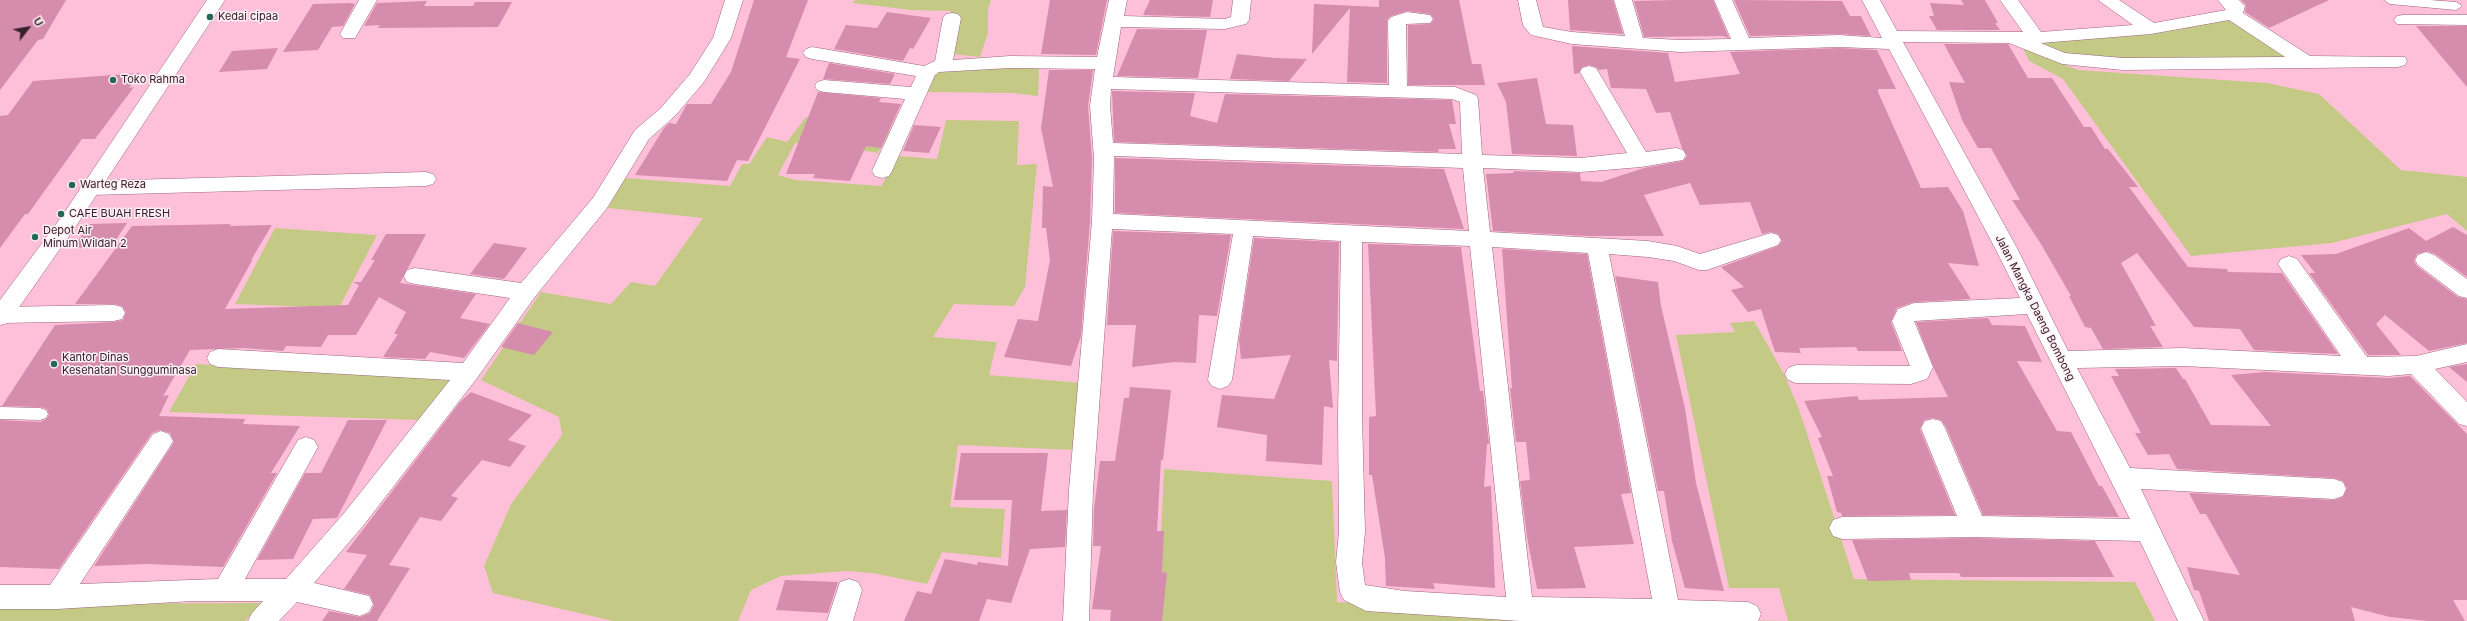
<!DOCTYPE html>
<html>
<head>
<meta charset="utf-8">
<style>
	body { margin:0 }
	#map { position:relative; width:2467px; height:621px; overflow:hidden; background:#fec0d9; font-family:Inter,sans-serif }
	canvas { display:block }
	.north { position:absolute; left:8px; top:8px; width:40px; height:40px; -webkit-text-stroke:3px #fef1f6; paint-order:stroke; rotate:59deg; font-size:11px; font-weight:700; line-height:16px; text-align:center; color:#37202a }
	.north::after { content:''; display:block; margin:auto; width:14px; height:18px; background:#37202a; clip-path:polygon(50% 0,100% 100%,50% 72%,0 100%) }
</style>
</head>
<body>
<div id="map">
<canvas width="2467" height="621"></canvas>
<div class="north">U</div>
</div>
<script>
const context = document.querySelector('canvas').getContext('2d');
context.lineJoin = 'round';
function fillPath(path, color) { context.fillStyle = color; context.fill(path, 'evenodd'); }
const poly = rows => new Path2D(rows.map(r => 'M' + r).join(''));
function stroke(path, color, width, dash) { context.strokeStyle = color; context.lineWidth = width; context.lineCap = dash ? 'butt' : 'round'; context.setLineDash(dash || []); context.stroke(path); }
function drawText(font, color, halo, rows, align = 'center') {
  context.font = font + ' Inter,sans-serif'; context.lineWidth = 3; context.setLineDash([]); context.textBaseline = 'middle'; context.strokeStyle = halo; context.fillStyle = color; for (const [text, x, y, turn = 0] of rows) {
    context.save(); context.translate(x, y); context.rotate((+turn || 0) * Math.PI / 180); context.textAlign = isNaN(turn) ? turn : align; if (halo) context.strokeText(text, 0, 0); context.fillText(text, 0, 0); context.restore();
  }
}
fillPath(poly([
	[855,0,991,0,988,10,988,33,980,57,943,53,951,11,911,10,853,3],
	[2236,19,2301,63,2236,65,2066,55,2032,43,2152,34],
	[2023,48,2078,70,2267,83,2319,94,2401,170,2467,177,2467,231,2447,214,2332,243,2191,256,2063,79,2029,61],
	[1000,66,1039,68,1038,96,1012,93,928,92,933,77,944,69],
	[806,117,890,131,878,153,837,146,795,143,778,175,796,180,881,186,899,156,937,159,946,120,1019,121,1017,165,1037,164,1025,287,1014,306,954,304,933,337,997,342,989,375,1082,383,1074,450,958,445,950,507,1005,509,1001,558,942,552,927,584,872,573,847,571,781,576,751,590,738,621,613,621,493,593,484,566,511,504,562,435,559,417,481,380,541,292,611,304,631,282,655,286,703,218,608,208,625,178,730,186,742,164,749,164,767,137,787,142],
	[275,228,377,235,339,308,235,304],
	[1754,321,1784,374,1799,409,1854,579,2135,582,2155,621,1157,621,1164,469,1332,481,1337,602,1628,618,1788,621,1779,588,1729,588,1676,335,1735,332,1730,323],
	[196,364,455,380,420,420,169,412],
	[262,603,245,621,0,621,0,604]
]), '#c4ca85');
fillPath(poly([
	[0,0,66,0,43,39,38,40,0,90],
	[754,0,808,0,786,57,800,59,748,161,737,160,727,181,635,175,664,128,669,123,676,124,687,104,711,104,731,72],
	[1050,0,1107,0,1096,55,1041,54],
	[1150,0,1213,0,1210,17,1143,15],
	[1379,0,1459,0,1472,64,1481,64,1485,85,1408,85,1408,25,1430,24,1434,19,1430,14,1407,11,1391,16,1387,20,1387,83,1347,82,1350,8,1312,54,1314,4,1379,7],
	[1568,0,1613,0,1623,34,1570,30],
	[1675,0,1713,0,1729,38,1723,36,1644,37,1634,1],
	[1734,0,1842,1,1850,16,1861,16,1871,36,1839,34,1750,36],
	[1961,0,1985,0,1998,23,1995,23,2000,30,1937,30,1929,16,1934,16,1930,3,1964,5],
	[2241,0,2329,0,2269,28,2245,12,2246,5],
	[427,1,424,6,473,6,475,2,512,2,498,27,378,28,380,25,364,26,377,3],
	[349,3,355,4,343,26,332,27,318,50,283,52,313,4],
	[887,12,931,18,913,49,910,48,903,61,834,49,846,25,877,28],
	[2416,26,2467,26,2467,87],
	[1137,29,1207,30,1198,78,1117,76],
	[1944,44,2008,44,2028,78,2052,78,2084,127,2091,127,2105,149,2108,149,2138,187,2129,187,2188,267,2227,269,2228,272,2282,273,2338,354,2254,350,2240,329,2194,327,2137,253,2121,263,2156,326,2150,326,2163,347,2103,349,2091,328,2085,327,2069,296,2071,296,2041,244,2012,200,2020,200,1991,148,1978,148,1962,120,1949,82,1965,83],
	[1572,46,1668,53,1675,82,1740,74,1730,52,1839,48,1877,50,1896,89,1878,89,1878,92,1921,188,1948,187,1963,211,1979,266,1948,263,1971,299,1914,302,1897,308,1891,322,1902,351,1858,351,1856,347,1799,348,1801,353,1775,352,1761,309,1748,312,1731,290,1744,287,1721,267,1778,246,1782,241,1778,234,1771,232,1762,234,1750,202,1700,205,1690,183,1644,195,1664,236,1588,236,1493,231,1486,174,1514,173,1513,171,1580,173,1581,181,1601,182,1644,168,1683,161,1687,156,1682,148,1670,112,1656,113,1646,89,1611,88,1607,69,1599,70,1596,67,1589,65,1582,67,1579,73,1574,74],
	[278,48,267,69,219,72,232,51],
	[1237,54,1275,58,1307,59,1289,81,1230,79],
	[829,63,895,74,890,84,823,79],
	[1049,70,1093,70,1088,106,1092,158,1090,221,1081,336,1071,366,1004,357,1018,319,1038,321,1050,260,1046,228,1042,228,1043,186,1053,187,1041,128],
	[140,73,129,88,134,87,95,139,82,139,28,214,25,214,0,248,0,116,8,115,33,81],
	[1537,78,1546,124,1573,125,1577,156,1512,154,1506,102,1497,83],
	[1112,91,1195,93,1190,116,1217,123,1225,94,1452,100,1456,124,1449,124,1456,149,1438,149,1439,152,1114,142],
	[818,92,881,98,879,102,901,104,881,148,866,146,850,181,813,178,815,174,786,174],
	[914,125,941,127,929,153,903,151],
	[1115,158,1444,169,1464,229,1115,213],
	[127,223,112,246,73,248,90,224],
	[231,224,229,226,272,225,251,260,253,259,225,309,348,305,359,285,353,282,361,282,375,260,371,260,386,234,426,234,400,283,476,294,460,318,490,324,464,358,430,352,425,359,383,357,398,334,394,334,406,312,379,297,356,335,328,335,321,347,286,346,283,351,243,348,190,350,163,396,169,395,159,416,245,419,243,424,300,426,271,473,277,473,223,567,147,564,94,566,174,442,170,433,160,430,152,433,59,569,0,567,0,420,40,422,46,419,49,415,47,409,40,407,2,406,55,325,114,322,123,320,126,312,122,306,114,304,75,304,132,226],
	[2453,227,2467,235,2467,277,2435,254,2427,251,2417,254,2414,261,2417,266,2458,297,2467,299,2467,343,2429,351,2385,315,2376,324,2401,355,2368,355,2309,273,2315,273,2301,255,2336,254,2409,228,2426,241],
	[1113,231,1231,235,1217,316,1199,315,1196,363,1175,362,1132,367,1136,325,1107,325],
	[1254,238,1339,242,1337,359,1337,361,1329,360,1333,408,1324,406,1322,465,1266,461,1267,435,1217,427,1222,395,1274,399,1291,355,1241,359,1239,340],
	[494,243,527,248,504,279,470,274],
	[1368,244,1461,247,1480,391,1483,391,1489,444,1487,444,1484,487,1491,486,1495,588,1433,583,1435,589,1386,586,1385,558,1372,475,1369,475,1369,417,1376,416],
	[1502,249,1587,254,1631,493,1621,494,1634,544,1574,547,1586,588,1537,589,1527,537,1520,481,1530,480,1526,442,1516,442,1510,388,1512,388],
	[1615,276,1658,282,1661,306,1685,408,1696,483,1724,591,1685,588,1672,541,1664,491,1658,491],
	[1988,318,1992,325,2025,326,2042,362,2017,361,2057,431,2071,432,2099,486,2102,486,2119,517,1983,515,1946,427,1941,420,1933,418,1924,420,1920,429,1955,515,1842,516,1841,513,1837,512,1827,476,1833,476,1818,438,1822,437,1804,401,1857,396,1859,400,1948,397,1934,369,1916,322],
	[518,323,553,332,534,355,501,347],
	[2467,364,2467,382,2449,367],
	[2176,368,2183,379,2185,379,2211,425,2271,426,2231,375,2265,372,2389,378,2410,376,2467,434,2467,600,2453,600,2465,621,2428,621,2390,617,2351,607,2355,621,2209,621,2199,591,2194,590,2187,567,2240,575,2206,514,2200,514,2189,493,2334,500,2343,497,2347,488,2343,481,2334,478,2177,469,2169,454,2148,455,2135,433,2141,433,2111,376,2119,376,2115,369],
	[1130,387,1171,390,1163,460,1161,460,1157,531,1164,531,1162,572,1167,573,1162,621,1110,621,1111,610,1092,609,1101,546,1093,546,1094,509,1100,461,1115,461,1124,398,1129,398],
	[471,392,532,415,508,440,526,446,510,467,482,460,451,496,458,498,441,521,420,517,389,565,410,568,377,621,322,621,329,611,360,617,370,613,374,605,370,595,344,589,367,555,346,552,460,402],
	[348,420,387,420,337,518,313,519,293,559,257,560,305,473,321,473],
	[961,453,1048,453,1041,511,1067,510,1065,547,1030,549,1011,603,987,599,979,621,904,621,917,591,931,594,945,559,977,565,978,562,1008,566,1012,500,954,500],
	[1974,538,2095,541,2114,577,1961,577,1959,573,1909,573,1911,580,1868,581,1852,540],
	[785,580,838,582,828,613,776,610]
]), '#d68cac');
const service = poly([
	[2384,0,2430,0,2456,2,2462,6,2456,10,2390,4,2384,0],
	[0,407,40,408,46,410,48,414,46,418,40,420,0,419,0,407]
]);
const minor = poly([
	[359,0,377,0,355,38,343,38,340,34,359,0],
	[725,0,743,0,731,38,704,82,675,116,649,139,607,208,534,298,477,378,363,526,314,583,369,596,373,604,369,612,360,616,297,602,279,621,248,621,252,613,263,601,193,601,57,609,0,609,0,585,50,585,153,434,161,431,169,434,173,441,169,448,80,584,218,579,298,440,306,437,314,440,318,447,245,579,286,579,345,512,450,380,218,367,210,364,207,358,210,352,218,349,463,363,510,298,415,284,407,282,404,276,407,270,415,268,521,283,593,198,635,130,661,108,690,74,713,38,725,0],
	[1109,0,1127,0,1124,16,1225,19,1231,17,1233,0,1251,0,1249,20,1246,24,1225,29,1121,27,1113,77,1389,85,1388,21,1391,17,1407,12,1430,15,1433,19,1430,23,1406,24,1407,86,1455,87,1476,95,1478,99,1482,155,1581,158,1627,153,1580,72,1582,68,1589,66,1596,68,1646,152,1676,148,1683,150,1686,155,1683,160,1641,167,1581,172,1483,168,1490,232,1648,241,1677,246,1700,254,1771,233,1778,235,1781,240,1778,245,1707,270,1699,270,1674,261,1648,257,1609,254,1678,600,1748,602,1757,606,1761,614,1758,621,1520,621,1366,611,1344,600,1340,592,1336,562,1339,532,1338,417,1341,241,1253,236,1232,380,1228,386,1220,389,1212,386,1208,380,1233,234,1112,229,1093,490,1089,621,1063,621,1069,490,1092,221,1094,158,1090,106,1095,69,1010,68,939,72,935,75,892,171,889,176,882,178,875,176,872,171,905,99,824,92,817,90,815,86,817,82,824,80,911,87,916,76,812,59,806,57,803,53,806,49,812,47,924,66,935,61,943,18,946,14,952,13,958,14,961,18,953,60,1010,56,1097,57,1109,0],
	[1111,89,1452,99,1460,102,1462,154,1113,143,1110,106,1111,89],
	[1114,156,1463,168,1469,231,1113,214,1114,156],
	[1362,242,1470,246,1506,597,1405,591,1365,585,1362,562,1365,532,1362,417,1362,242],
	[1492,247,1588,253,1652,599,1532,597,1492,247],
	[1518,0,1536,0,1543,27,1572,32,1625,36,1614,0,1632,0,1643,38,1680,40,1731,39,1714,0,1732,0,1749,38,1839,35,1882,38,1862,0,1880,0,1897,31,2023,32,2000,0,2018,0,2041,32,2133,25,2098,0,2119,0,2154,23,2226,10,2218,0,2239,0,2245,6,2243,13,2310,56,2405,57,2407,61,2405,65,2398,67,2123,70,2062,64,2009,43,1903,42,2017,248,2068,351,2183,348,2341,356,2278,264,2281,259,2289,256,2297,259,2367,357,2416,356,2467,344,2467,362,2435,369,2467,402,2467,426,2459,424,2411,374,2389,376,2183,366,2077,368,2130,468,2334,479,2343,482,2346,489,2343,496,2334,499,2141,489,2204,621,2178,621,2140,541,1974,537,1842,539,1833,536,1829,528,1833,520,1842,517,1957,516,1921,428,1925,421,1933,419,1941,421,1945,428,1982,516,2130,519,2027,314,1914,321,1933,367,1927,379,1911,384,1796,383,1788,380,1785,374,1788,368,1796,365,1910,366,1892,321,1898,309,1914,303,2020,298,1995,248,1889,49,1839,47,1680,52,1572,44,1531,35,1523,25,1518,0],
	[2229,20,2285,57,2123,58,2065,53,2041,43,2151,34,2229,20],
	[2403,15,2467,15,2467,25,2397,24,2394,20,2397,16,2403,15],
	[426,172,433,174,436,179,433,184,426,186,90,195,83,193,80,188,83,183,90,181,426,172],
	[2426,252,2434,255,2467,279,2467,298,2459,296,2418,265,2415,260,2418,255,2426,252],
	[114,305,122,307,125,313,122,319,114,321,0,323,1,307,114,305],
	[849,579,858,582,862,590,853,621,827,621,840,582,849,579]
]);
const tertiary = poly([
	[207,0,225,0,74,229,8,323,0,325,0,300,60,219,207,0]
]);
stroke(service, '#9b647c', 1);
stroke(minor, '#9b647c', 1);
stroke(tertiary, '#9b647c', 1);
fillPath(service, '#fff');
fillPath(minor, '#fff');
fillPath(tertiary, '#fff');
for (const [x, y, r, color] of [
	[210,17,4,"#266755"],
	[113,80,4,"#266755"],
	[72,185,4,"#266755"],
	[61,214,4,"#266755"],
	[35,237,4,"#266755"],
	[54,364,4,"#266755"]
]) { const dot = new Path2D(); dot.arc(x, y, r, 0, 2 * Math.PI); context.fillStyle = color; context.fill(dot); stroke(dot, '#fef1f6', 1.5); }
drawText('11px', '#37202a', '#fef1f6', [
	["Kedai cipaa",218,17],
	["Toko Rahma",121,80],
	["Warteg Reza",80,185],
	["CAFE BUAH FRESH",69,214],
	["Depot Air",43,231],
	["Minum Wildah 2",43,244],
	["Kantor Dinas",62,358],
	["Kesehatan Sungguminasa",62,371]
], 'left');
drawText('11px', '#37202a', '#fef1f6', [
	["Jalan Mangka Daeng Bombong",2035,308,63]
]);
</script>
</body>
</html>
